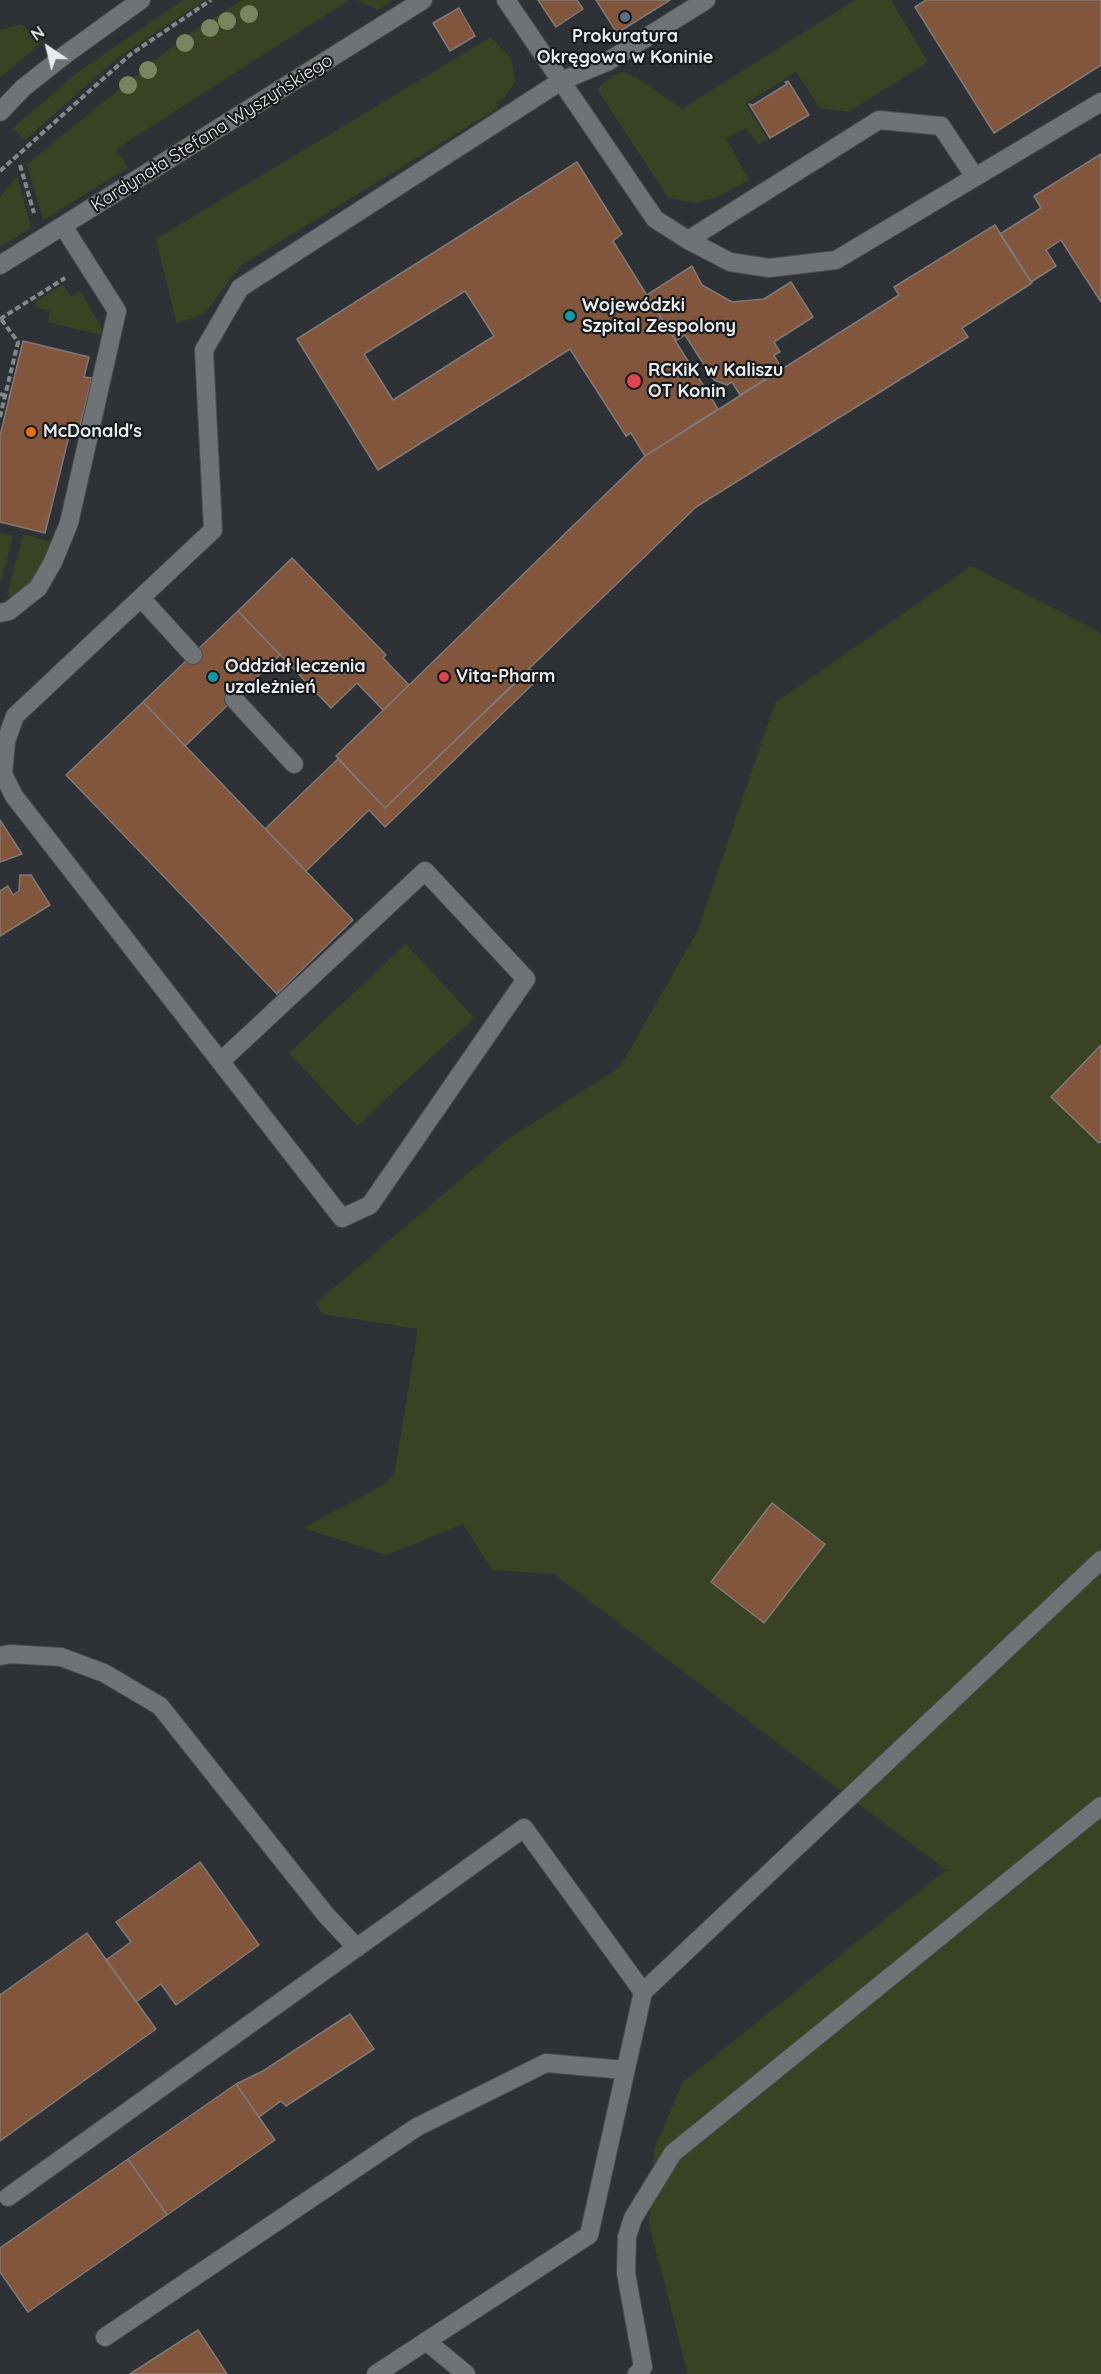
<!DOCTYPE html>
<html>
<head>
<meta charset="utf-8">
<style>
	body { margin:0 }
	#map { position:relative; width:1101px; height:2374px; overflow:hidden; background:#2e3135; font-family:Quicksand,sans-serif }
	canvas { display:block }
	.north { position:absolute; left:18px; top:18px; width:60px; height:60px; -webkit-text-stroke:4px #18191b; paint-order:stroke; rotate:325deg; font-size:16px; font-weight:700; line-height:24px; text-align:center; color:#e9ecee }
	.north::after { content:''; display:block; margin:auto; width:21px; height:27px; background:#e9ecee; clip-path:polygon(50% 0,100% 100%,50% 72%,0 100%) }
</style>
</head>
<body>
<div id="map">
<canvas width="1101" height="2374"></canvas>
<div class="north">N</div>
</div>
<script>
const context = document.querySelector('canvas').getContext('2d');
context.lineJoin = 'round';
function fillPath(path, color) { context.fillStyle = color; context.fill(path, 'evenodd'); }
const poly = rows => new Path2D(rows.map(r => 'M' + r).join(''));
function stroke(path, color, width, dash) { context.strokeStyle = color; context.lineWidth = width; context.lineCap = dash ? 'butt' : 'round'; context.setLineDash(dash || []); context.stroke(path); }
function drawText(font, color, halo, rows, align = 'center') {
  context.font = font + ' Quicksand,sans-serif'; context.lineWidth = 4.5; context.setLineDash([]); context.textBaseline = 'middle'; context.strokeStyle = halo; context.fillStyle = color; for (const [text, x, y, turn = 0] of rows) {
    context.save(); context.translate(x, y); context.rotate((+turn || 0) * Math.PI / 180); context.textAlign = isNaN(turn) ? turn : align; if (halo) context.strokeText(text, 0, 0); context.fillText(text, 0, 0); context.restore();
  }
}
fillPath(poly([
	[183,0,205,0,117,58,25,140,13,128,78,72],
	[242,0,349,0,116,149,128,168,43,220,27,164,184,37],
	[357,0,392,0,378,10],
	[855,0,891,0,928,62,848,112,820,108,796,72,745,104,768,139,758,144,746,128,726,138,749,180,717,197,696,203,668,198,598,90,600,86,612,76,623,72,636,77,682,109],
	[21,24,43,41,0,78,0,30],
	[491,37,511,58,515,82,505,97,496,103,498,108,240,266,205,313,177,324,156,239],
	[17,176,31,228,0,247,0,197],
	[63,285,71,297,80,291,100,324,102,335,48,322,50,311,35,307,36,301],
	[0,533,13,536,1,582,0,582],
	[24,534,51,542,45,562,35,579,11,598,7,594],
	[971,566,1096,630,1101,635,1101,2374,688,2374,649,2225,654,2149,683,2082,946,1870,554,1574,492,1570,463,1524,387,1555,303,1528,387,1483,395,1471,418,1329,322,1314,316,1303,508,1139,620,1067,698,930,775,703],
	[406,944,474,1018,357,1126,289,1053]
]), '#394323');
const building = poly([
	[538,0,577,0,583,9,556,27,538,0],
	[596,0,670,0,617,33,596,0],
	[926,0,1101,0,1101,65,994,133,915,7,926,0],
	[459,8,475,36,450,51,433,23,459,8],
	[788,81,809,115,770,138,749,104,753,105,787,84,785,82,788,81],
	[1101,154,1101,302,1061,240,1046,250,1056,266,1031,282,1000,234,1041,208,1034,196,1101,154],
	[577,162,622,234,613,241,718,409,645,456,631,433,626,436,570,349,378,470,297,339,577,162],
	[465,291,494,336,393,400,364,354,465,291],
	[995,225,1032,283,962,328,968,337,696,507,385,808,336,756,645,456,899,295,894,287,995,225],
	[692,266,702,285,732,302,764,299,791,282,813,317,774,342,780,352,774,355,782,369,740,395,732,382,727,385,714,380,685,335,676,341,647,295,692,266],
	[23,341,89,357,84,377,92,378,80,426,72,424,45,533,0,522,0,436,23,341],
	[292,558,386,655,383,658,409,685,383,710,357,683,331,708,238,611,292,558],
	[238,611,280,655,185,746,143,702,238,611],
	[530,669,539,678,385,827,369,810,306,871,265,829,338,759,385,808,530,669],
	[143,702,353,920,277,994,66,775,143,702],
	[0,820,22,854,0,862,0,820],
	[20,875,31,875,50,905,0,936,0,891,8,886,13,895,19,891,20,875],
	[1101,1045,1101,1141,1099,1143,1051,1097,1101,1045],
	[772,1503,825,1544,764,1623,711,1582,772,1503],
	[200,1862,259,1945,176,2005,161,1984,136,2002,106,1960,131,1942,116,1922,200,1862],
	[87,1933,156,2029,0,2141,0,1995,87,1933],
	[350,2014,374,2049,286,2106,281,2101,259,2117,236,2084,263,2071,350,2014],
	[236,2084,275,2140,167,2215,128,2159,236,2084],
	[128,2159,167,2215,28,2312,0,2272,0,2248,128,2159],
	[198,2330,227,2374,130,2374,198,2330]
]);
fillPath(building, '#81563d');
stroke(building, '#7f7a77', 1.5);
const service = poly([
	[506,0,655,219,688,240,879,120,941,126,975,177],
	[688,240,730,262,769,268,836,260,1101,102],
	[0,265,423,0],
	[141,598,193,655],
	[0,613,9,611,38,588,53,562,69,523,117,311,63,226],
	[234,699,294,764],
	[221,1061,425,871,526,979,370,1205,342,1218,14,796,3,774,6,741,15,716,213,530,204,350,240,288,561,81,607,62,706,0],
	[0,1656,10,1654,61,1657,104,1673,160,1706,326,1915,357,1948],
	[643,1992,1101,1560],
	[8,2197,524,1828,643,1992,589,2235,376,2374],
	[105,2337,417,2127,546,2063,625,2070],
	[426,2341,466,2374],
	[637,2374,643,2367,626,2273,627,2237,633,2218,673,2153,1101,1806]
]);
const secondary = poly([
	[0,112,23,88,66,54,141,0]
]);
stroke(service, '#494c4e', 20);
stroke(secondary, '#494c4e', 20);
stroke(poly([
	[20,165,34,213],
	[0,171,131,54,211,0],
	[0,319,65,278],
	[0,394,10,397],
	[0,417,18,342,1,319]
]), '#85888b', 4, [6, 3]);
stroke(service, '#6f7376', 18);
stroke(secondary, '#6f7376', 18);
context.fillStyle = '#788660';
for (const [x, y] of [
	[249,14],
	[227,21],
	[210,28],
	[185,43],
	[148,70],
	[128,85]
]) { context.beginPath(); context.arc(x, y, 9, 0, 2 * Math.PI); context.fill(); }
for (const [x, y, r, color] of [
	[625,17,6,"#5c6f8a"],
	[570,316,6,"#0f9aa8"],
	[634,381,8,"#e0444e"],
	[31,432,6,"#e8710a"],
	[213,677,6,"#0f9aa8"],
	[444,677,6,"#e0444e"]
]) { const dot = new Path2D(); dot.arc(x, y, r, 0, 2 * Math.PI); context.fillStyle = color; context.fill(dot); stroke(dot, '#18191b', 2); }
drawText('bold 18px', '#e9ecee', '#18191b', [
	["Prokuratura",625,37,"center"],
	["Okręgowa w Koninie",625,58,"center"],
	["Wojewódzki",582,306],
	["Szpital Zespolony",582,327],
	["RCKiK w Kaliszu",648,371],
	["OT Konin",648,392],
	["McDonald's",43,432],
	["Oddział leczenia",225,667],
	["uzależnień",225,688],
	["Vita-Pharm",456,677]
], 'left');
drawText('18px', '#e9ecee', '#18191b', [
	["Kardynała Stefana Wyszyńskiego",212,133,-32]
]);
</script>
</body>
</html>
